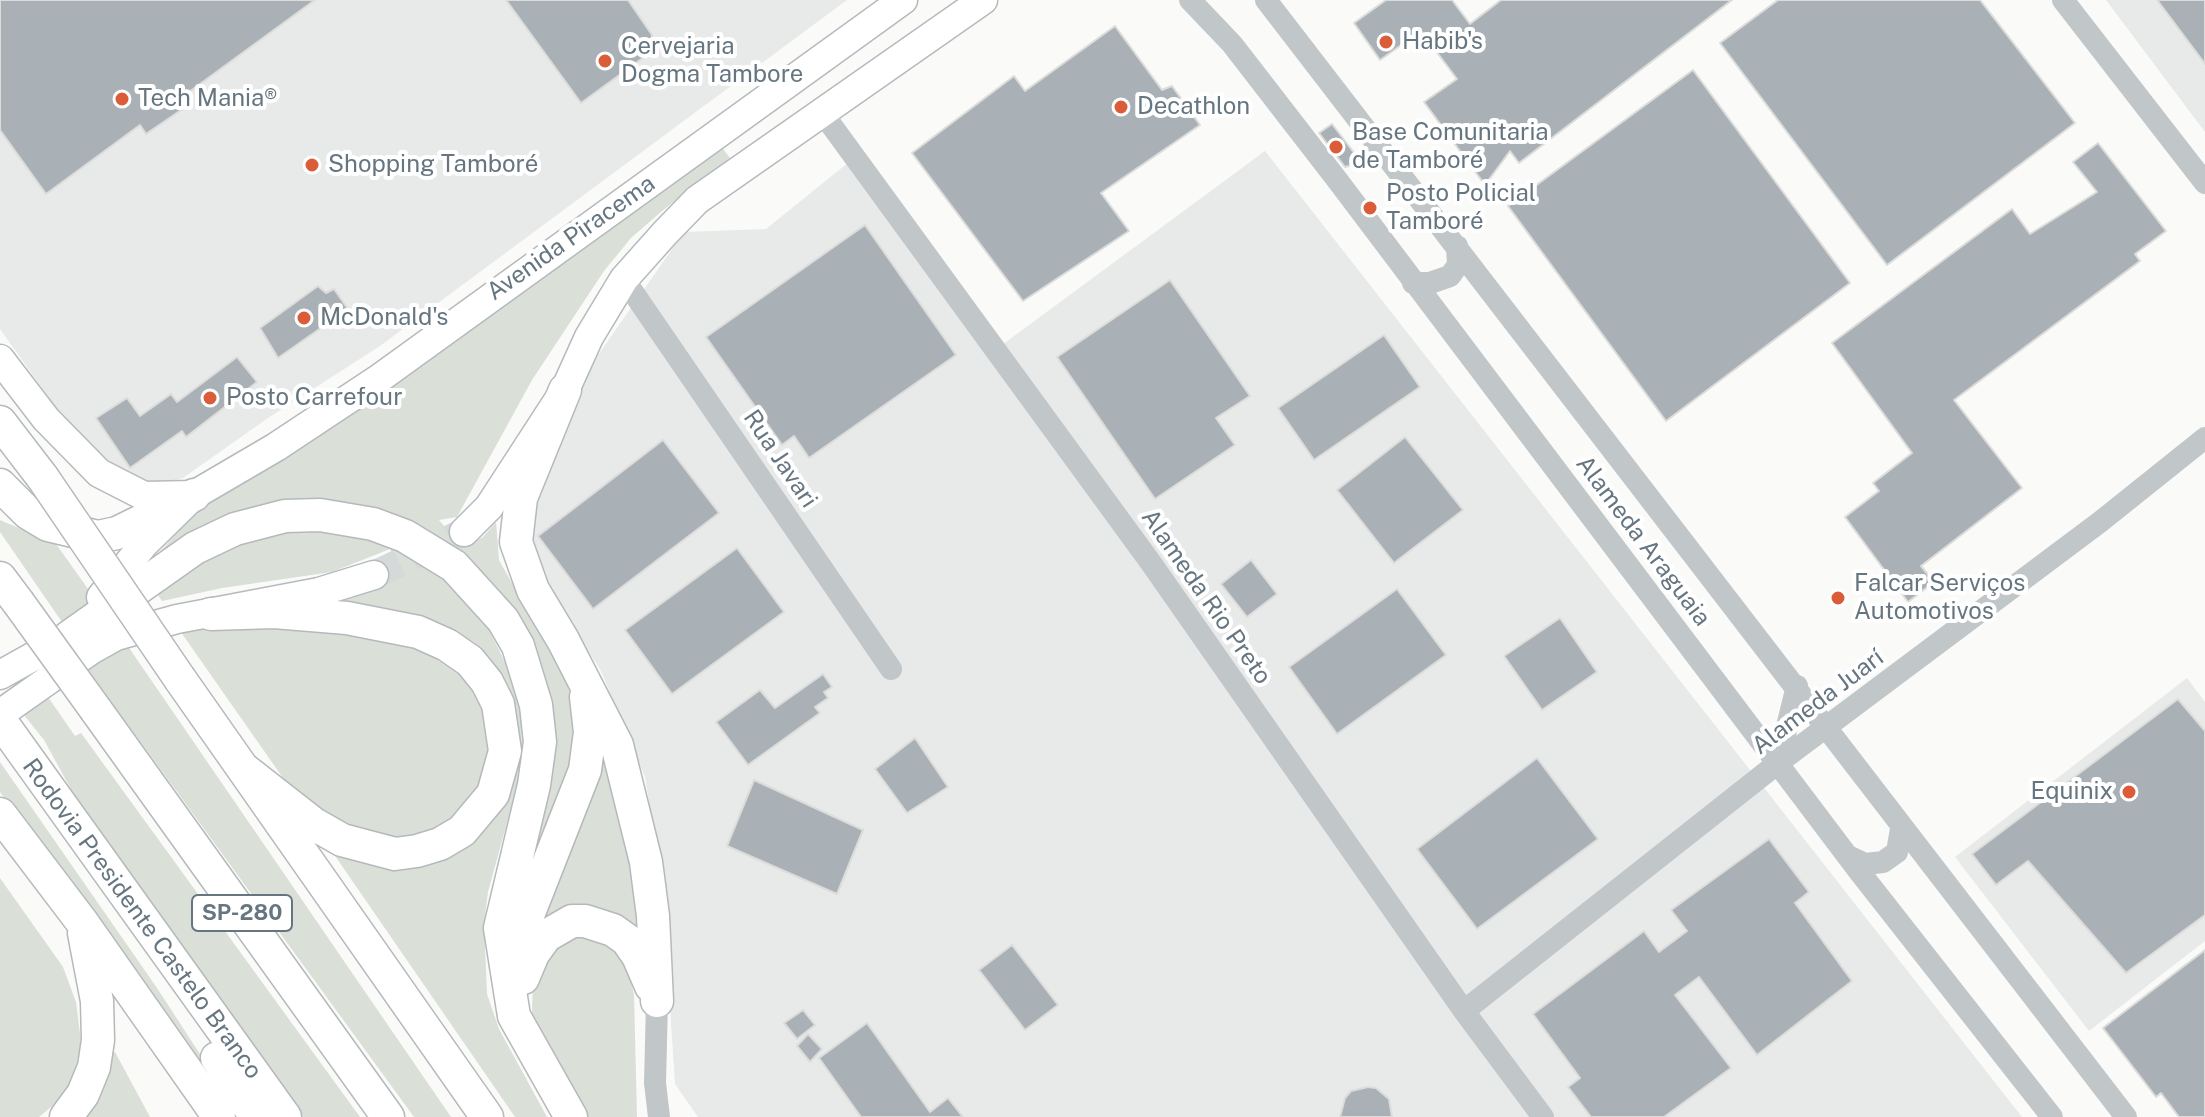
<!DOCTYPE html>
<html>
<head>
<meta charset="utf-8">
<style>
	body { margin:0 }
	canvas { display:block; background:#fafaf8 }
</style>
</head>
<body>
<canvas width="2205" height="1117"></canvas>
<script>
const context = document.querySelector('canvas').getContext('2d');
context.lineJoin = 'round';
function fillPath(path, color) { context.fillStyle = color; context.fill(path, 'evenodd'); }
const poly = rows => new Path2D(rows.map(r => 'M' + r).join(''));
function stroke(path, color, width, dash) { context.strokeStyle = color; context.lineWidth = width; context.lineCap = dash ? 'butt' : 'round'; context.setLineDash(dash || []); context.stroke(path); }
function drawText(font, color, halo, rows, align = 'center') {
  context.font = font + ' "Public Sans",sans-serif'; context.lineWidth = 8; context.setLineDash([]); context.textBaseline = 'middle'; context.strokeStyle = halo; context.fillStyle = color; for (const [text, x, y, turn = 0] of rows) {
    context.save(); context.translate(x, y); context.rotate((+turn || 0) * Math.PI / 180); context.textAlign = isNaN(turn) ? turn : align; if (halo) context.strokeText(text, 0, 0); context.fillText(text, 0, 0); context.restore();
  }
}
fillPath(poly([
	[0,0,847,0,380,346,268,418,183,478,146,488,102,463,69,426,0,329],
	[2106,0,2205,0,2205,132],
	[1265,151,2022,1117,698,1117,675,1084,662,884,645,777,601,671,532,561,532,478,591,365,684,232,766,229,849,162,987,356],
	[2187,678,2205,702,2205,941,2089,1031,1955,857]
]), '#e8e9e9');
fillPath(poly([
	[720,145,730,158,662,211,631,238,604,271,532,380,457,517,439,520,462,548,483,537,496,522,499,560,569,685,578,714,580,752,518,897,540,787,524,643,362,509,152,561,213,492],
	[0,520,56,544,96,600,62,622,0,532],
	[303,527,387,541,434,569,459,590,485,622,507,666,520,704,523,764,488,892,484,923,487,994,499,1029,547,1117,515,1117,331,850,472,830,511,730,426,621,389,609,325,602,402,576,390,549,332,572,222,588,162,601,152,586,202,553],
	[307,622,436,649,488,704,491,769,477,795,453,822,393,845,336,827,290,788,178,628],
	[125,642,451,1117,414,1117,86,667],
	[48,697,75,736,81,733,360,1117,303,1117,78,802,44,740,24,715],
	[602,736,643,922,639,932,543,924,537,900],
	[0,762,157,988,241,1117,234,1117,0,792],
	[0,878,63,967,76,1002,81,1042,74,1077,57,1102,39,1117,0,1117],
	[594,929,627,963,634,995,637,1117,578,1117,537,1040,532,1012,533,983,550,945],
	[115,1052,150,1117,78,1117,107,1053]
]), '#dadfd7');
const building = poly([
	[0,0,315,0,178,100,184,108,146,134,140,125,46,194,0,130,0,0],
	[506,0,628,0,652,35,651,52,581,103,506,0],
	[1386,0,1452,0,1470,24,1501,0,1732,0,1519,163,1510,151,1485,185,1424,102,1457,79,1421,31,1380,60,1354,23,1386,0],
	[1778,0,1980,0,2075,123,1887,265,1720,43,1778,0],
	[2157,0,2205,0,2205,64,2157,0],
	[1115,26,1162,90,1172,86,1200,125,1101,193,1129,231,1023,301,912,153,1014,76,1025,91,1115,26],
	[1693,70,1850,283,1666,421,1508,206,1693,70],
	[1332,124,1358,158,1349,166,1345,167,1319,133,1332,124],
	[2098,143,2166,231,2135,254,2140,261,1954,400,2022,488,1921,566,1934,582,1908,602,1845,517,1879,491,1873,483,1912,453,1832,343,2012,209,2030,234,2097,192,2073,162,2098,143],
	[865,225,956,355,809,458,794,436,782,445,706,337,865,225],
	[1170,280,1250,396,1216,418,1235,445,1155,499,1057,357,1170,280],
	[318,286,326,293,334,289,348,309,278,358,260,328,318,286],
	[1384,335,1420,387,1314,460,1278,408,1384,335],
	[237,357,257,382,186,437,182,431,130,468,96,418,127,398,140,416,171,394,177,402,237,357],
	[1405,437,1463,510,1394,563,1337,490,1405,437],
	[663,440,719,513,593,609,538,536,663,440],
	[737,548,784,612,672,694,625,630,737,548],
	[1251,560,1277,594,1247,617,1221,584,1251,560],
	[1397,589,1446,655,1337,734,1289,667,1397,589],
	[1560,618,1597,672,1542,710,1504,656,1560,618],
	[823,674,832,687,824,692,828,698,815,707,820,713,748,765,716,722,760,690,775,708,823,674],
	[2178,699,2205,731,2205,915,2126,973,2028,861,1996,885,1972,854,2178,699],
	[915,738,948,787,907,813,875,769,915,738],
	[1537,758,1598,839,1477,929,1417,849,1537,758],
	[754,780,863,830,837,894,727,846,754,780],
	[1769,839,1809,892,1795,903,1852,981,1757,1055,1699,977,1675,995,1731,1068,1664,1117,1591,1117,1568,1087,1580,1078,1533,1014,1644,931,1659,952,1687,931,1671,910,1769,839],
	[1012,945,1058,1005,1025,1030,979,970,1012,945],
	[2205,950,2205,1117,2179,1117,2161,1093,2156,1097,2103,1028,2205,950],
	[803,1010,815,1025,797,1039,784,1023,803,1010],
	[867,1023,930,1112,948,1098,963,1117,861,1117,819,1058,867,1023],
	[808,1034,822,1049,810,1062,797,1046,808,1034],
	[1368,1087,1376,1088,1389,1099,1392,1117,1340,1117,1345,1098,1351,1091,1368,1087]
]);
fillPath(building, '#a9b1b7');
stroke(building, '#dcdcda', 2);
stroke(poly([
	[374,575,464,532]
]), '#d5d9da', 28, [28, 14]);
const major = poly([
	[0,359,46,419,99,473,144,496,194,495],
	[464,532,489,507,565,390,589,337,624,279,665,233,697,200,983,0],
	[101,597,144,544,194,495,276,447,377,380,903,0],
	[0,675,70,636],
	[0,714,91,650,116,636,177,619,319,592,374,575]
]);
const highway = poly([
	[565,390,521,498,516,542,533,590,563,640,617,745,646,862,653,916,657,1001],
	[0,422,43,478],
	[0,485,28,513,48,525,98,537,117,533,194,495],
	[0,578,18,602],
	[211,614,274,612,347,618,418,632,447,645,470,661,487,682,498,704,505,751,493,794,462,831,440,844,417,851,395,854,342,840,314,824,245,770],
	[69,637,195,548,235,529,285,516,320,515,373,524,405,536,454,566,503,620,518,646,536,705,540,742,534,785,500,928,514,1016,571,1117],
	[180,679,487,1117],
	[96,710,388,1117],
	[0,720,285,1117],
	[0,814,82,922,219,1117],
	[512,972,525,923,585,770,590,732,586,697],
	[523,978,533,954,546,936,572,921,585,921,613,930,627,940,638,956,651,986],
	[217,1058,256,1117],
	[66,1117,83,1094,94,1067,98,1040,97,1001,84,933]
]);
stroke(major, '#b5babe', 31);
stroke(highway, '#b5b9bc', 35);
stroke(poly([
	[1190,0,1232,44,1338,181,1858,870,2052,1117],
	[1266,0,2126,1117],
	[2063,0,2205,183],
	[821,111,1151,563,1464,1011,1543,1117],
	[624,279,891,669],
	[1413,283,1430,283,1450,276,1458,265,1457,246],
	[1778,763,1797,686],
	[1848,856,1865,864,1883,862,1897,852,1901,829],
	[657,1001,655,1083,659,1117],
	[1464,1011,1778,763,2100,522,2205,438]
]), '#c1c6c9', 22);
stroke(major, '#fff', 28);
stroke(highway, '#fff', 32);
const highwayBridge = poly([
	[43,478,180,679],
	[18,602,96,710]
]);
stroke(highwayBridge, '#b5b9bc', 35, []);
stroke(highwayBridge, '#fff', 32);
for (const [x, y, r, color] of [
	[1386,42,8,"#da5c38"],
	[605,61,8,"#da5c38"],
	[122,99,8,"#da5c38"],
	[1121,107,8,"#da5c38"],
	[1336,147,8,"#da5c38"],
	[312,165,8,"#da5c38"],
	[1370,208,8,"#da5c38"],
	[304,318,8,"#da5c38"],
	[210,398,8,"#da5c38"],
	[1838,598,8,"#da5c38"],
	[2129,792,8,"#da5c38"]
]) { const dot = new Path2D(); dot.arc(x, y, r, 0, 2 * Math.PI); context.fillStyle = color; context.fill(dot); stroke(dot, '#fff', 3); }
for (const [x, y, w] of [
	[242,913,100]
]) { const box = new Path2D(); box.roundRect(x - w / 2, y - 18, w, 36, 6); context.fillStyle = '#fff'; context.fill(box); stroke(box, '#667681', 2); }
drawText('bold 22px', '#667681', null, [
	["SP-280",242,913]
]);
drawText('24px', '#667681', '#fff', [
	["Habib's",1402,42],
	["Cervejaria",621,47],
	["Dogma Tambore",621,75],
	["Tech Mania®",138,99],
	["Decathlon",1137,107],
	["Base Comunitaria",1352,133],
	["de Tamboré",1352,161],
	["Shopping Tamboré",328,165],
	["Posto Policial",1386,194],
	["Tamboré",1386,222],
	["McDonald's",320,318],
	["Posto Carrefour",226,398],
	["Falcar Serviços",1854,584],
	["Automotivos",1854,612],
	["Equinix",2113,792,"right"]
], 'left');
drawText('24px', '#667681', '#fff', [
	["Avenida Piracema",571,238,-35],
	["Rua Javari",780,459,56],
	["Alameda Araguaia",1643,541,53],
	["Alameda Rio Preto",1206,597,55],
	["Alameda Juarí",1818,702,-37],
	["Rodovia Presidente Castelo Branco",142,919,54]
]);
</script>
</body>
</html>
